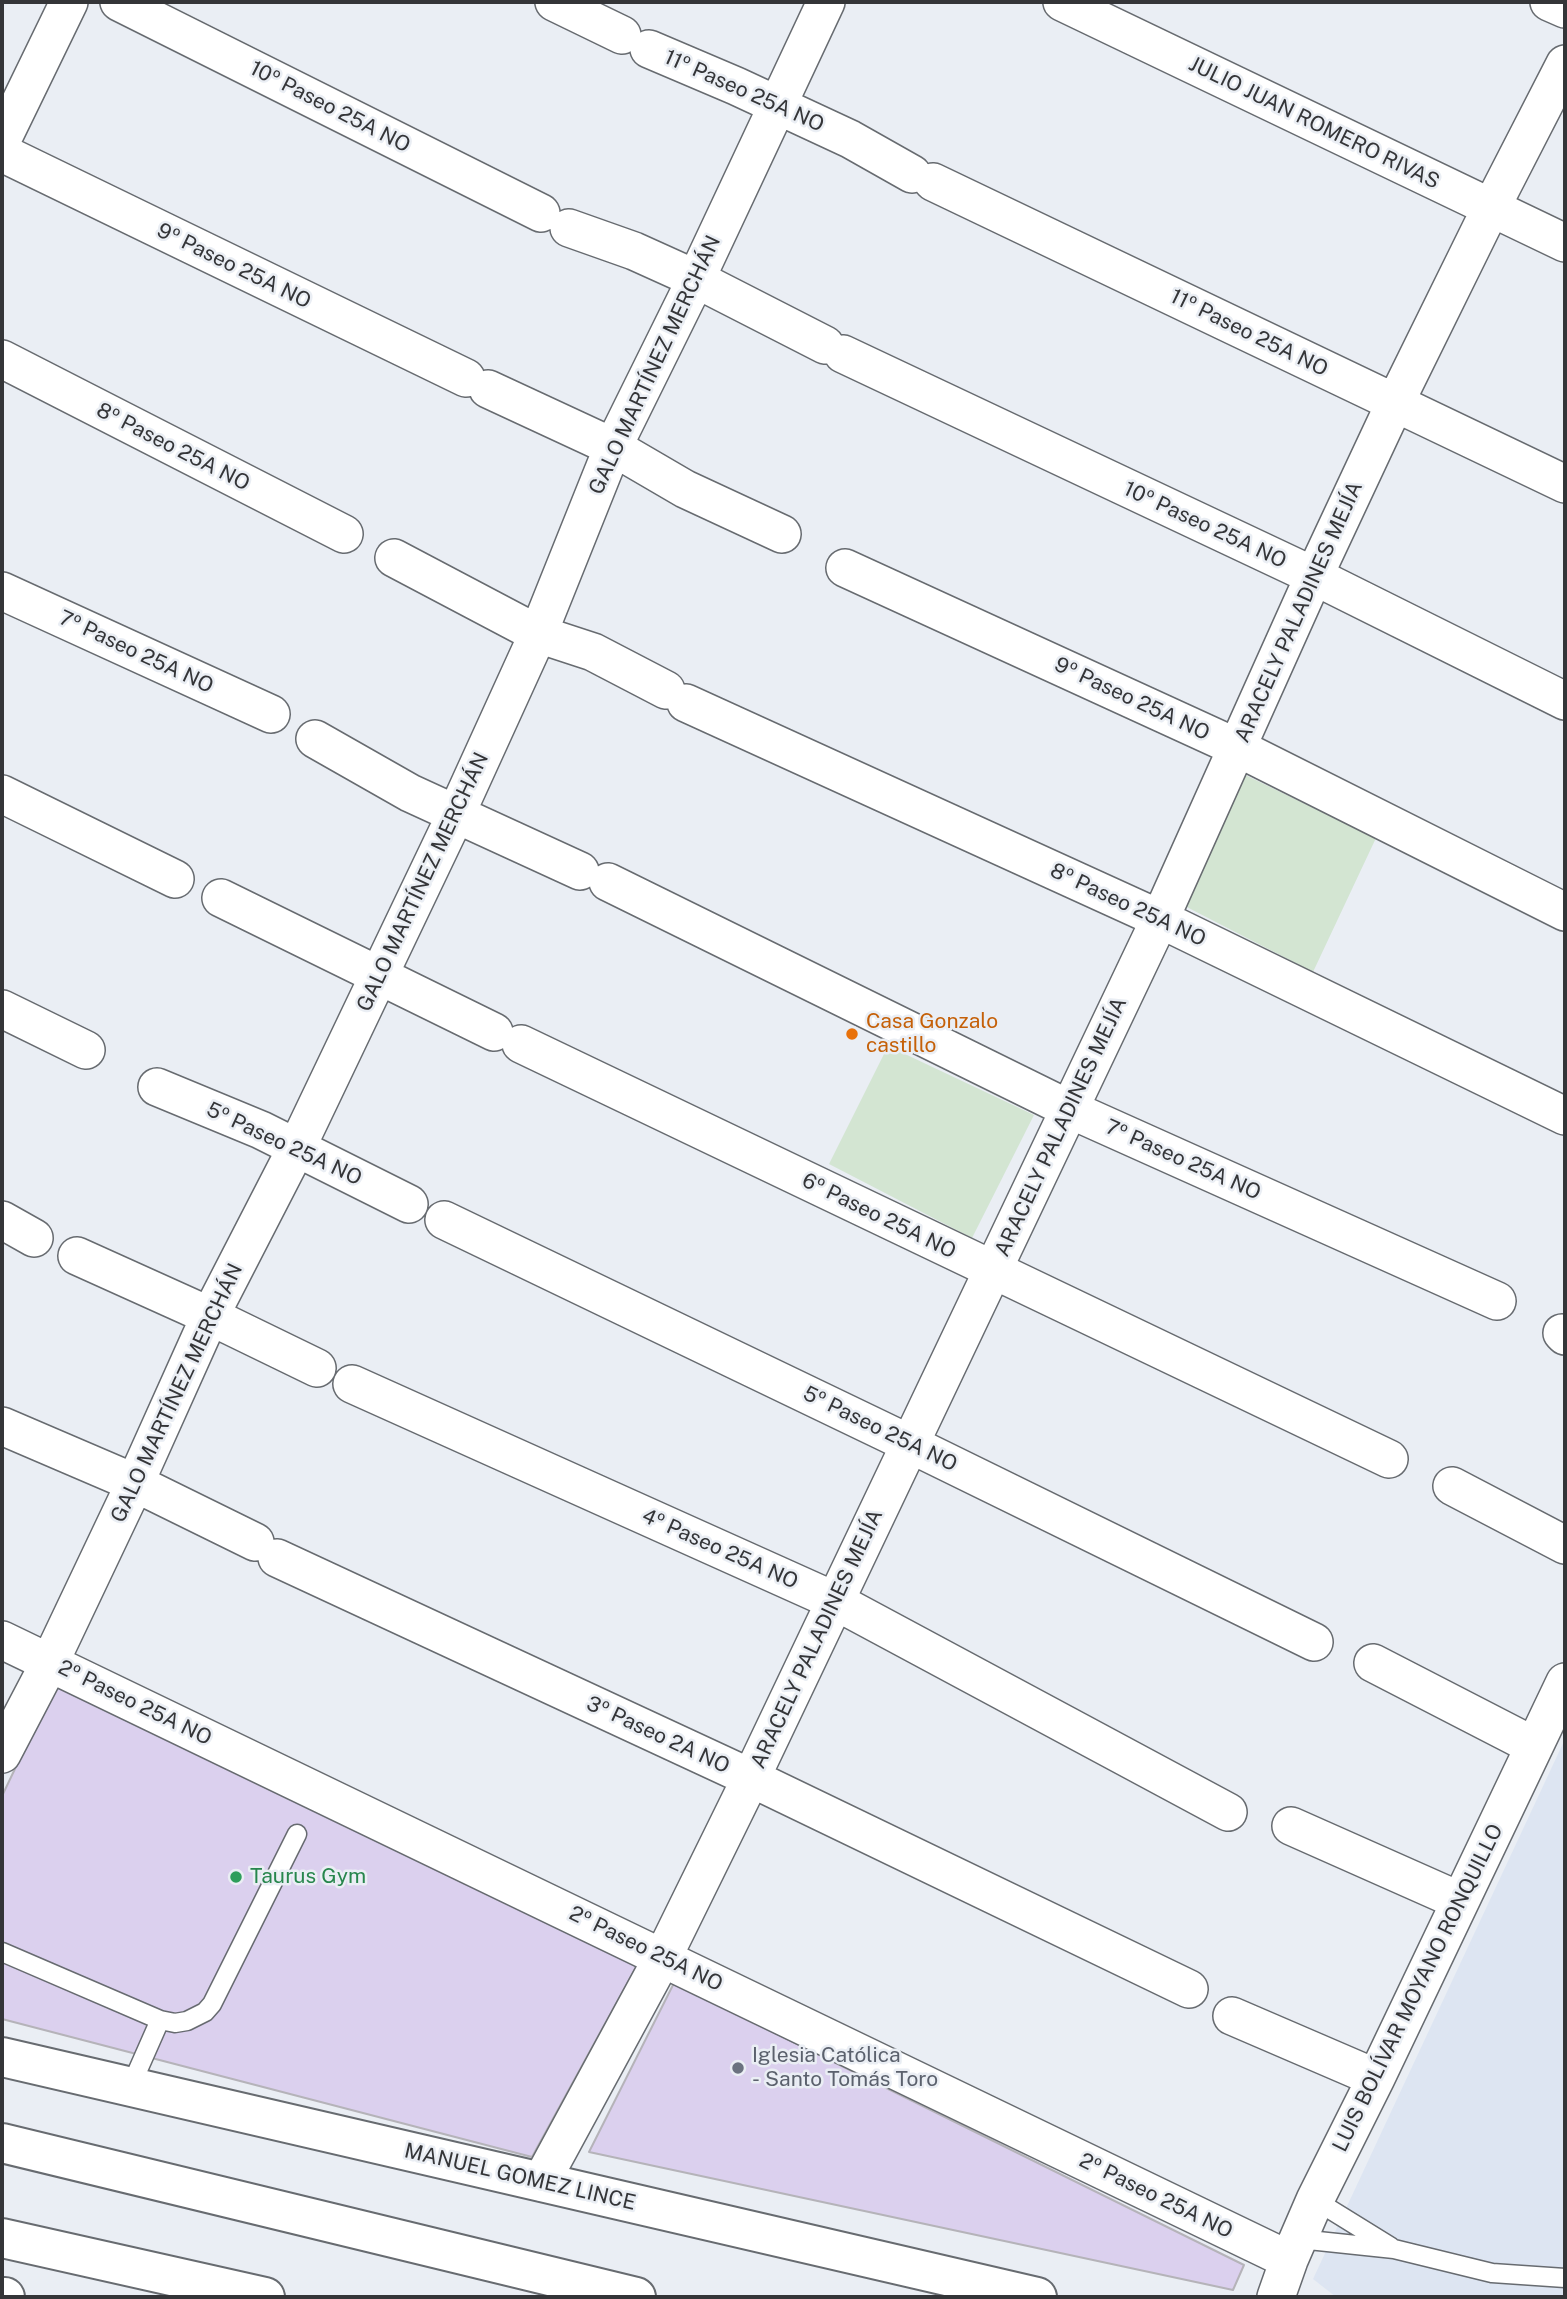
<!DOCTYPE html>
<html>
<head>
<meta charset="utf-8">
<style>
	body { margin:0 }
	#map { position:relative; width:1567px; height:2299px; overflow:hidden; background:#eaeef4; font-family:"Public Sans",sans-serif }
	canvas { display:block }
	.frame { position:absolute; inset:0; border:4px solid #343538; pointer-events:none }
</style>
</head>
<body>
<div id="map">
<canvas width="1567" height="2299"></canvas>
<div class="frame"></div>
</div>
<script>
const context = document.querySelector('canvas').getContext('2d');
context.lineJoin = 'round';
function fillPath(path, color) { context.fillStyle = color; context.fill(path, 'evenodd'); }
const poly = rows => new Path2D(rows.map(r => 'M' + r).join(''));
function stroke(path, color, width, dash) { context.strokeStyle = color; context.lineWidth = width; context.lineCap = dash ? 'butt' : 'round'; context.setLineDash(dash || []); context.stroke(path); }
function drawText(font, color, halo, rows, align = 'center') {
  context.font = font + ' "Public Sans",sans-serif'; context.lineWidth = 5; context.setLineDash([]); context.textBaseline = 'middle'; context.strokeStyle = halo; context.fillStyle = color; for (const [text, x, y, turn = 0] of rows) {
    context.save(); context.translate(x, y); context.rotate((+turn || 0) * Math.PI / 180); context.textAlign = isNaN(turn) ? turn : align; if (halo) context.strokeText(text, 0, 0); context.fillText(text, 0, 0); context.restore();
  }
}
fillPath(poly([
	[1565,1739,1565,2297,1336,2297,1313,2279]
]), '#dde5f2');
fillPath(poly([
	[1239,772,1376,838,1313,972,1177,902],
	[888,1046,1034,1115,972,1238,829,1164]
]), '#d3e5d2');
const building = poly([
	[57,1681,641,1958,532,2157,2,2019,2,1796,57,1681],
	[674,1983,1244,2265,1233,2290,589,2152,674,1983]
]);
fillPath(building, '#dbd0ee');
stroke(building, '#b5b3b9', 2);
const service = poly([
	[2,1952,160,2020,175,2023,187,2021,205,2012,212,2004,297,1834],
	[130,2088,160,2020],
	[1315,2200,1391,2247],
	[1299,2239,1394,2249,1492,2273,1565,2278]
]);
const minor = poly([
	[119,2,541,213],
	[554,2,622,35],
	[1062,2,1565,243],
	[1549,2,1565,9],
	[649,49,736,86,850,139,912,174],
	[2,140,69,2],
	[2,153,466,378],
	[933,182,1565,484],
	[569,228,634,251,696,279,825,345],
	[843,354,1314,576,1565,701],
	[2,359,344,534],
	[488,389,613,447,685,489,782,534],
	[394,558,538,634,593,652,666,690],
	[845,568,1238,748,1565,912],
	[2,591,271,714],
	[686,703,1160,919,1565,1116],
	[315,739,410,793,580,871],
	[2,794,175,879],
	[608,882,1069,1109,1497,1301],
	[221,898,494,1032],
	[2,1009,86,1050],
	[521,1044,1389,1459],
	[157,1087,261,1130,409,1204],
	[2,1220,34,1238],
	[444,1220,910,1444,1314,1642],
	[77,1256,210,1316,317,1368],
	[1562,1333,1565,1336],
	[352,1384,835,1601,1228,1812],
	[2,1426,135,1483,255,1542],
	[1452,1486,1565,1545],
	[277,1558,751,1778,1189,1989],
	[2,1640,1289,2260],
	[1373,1663,1534,1746],
	[2,1754,50,1662,135,1483,210,1316,297,1147,456,814,538,634,613,447,696,279,826,2],
	[1291,1826,1460,1901],
	[1232,2016,1376,2078],
	[541,2182,663,1957,751,1778,1160,919,1314,576,1395,403,1491,208,1565,64],
	[1276,2297,1289,2260,1315,2200,1376,2078,1565,1682]
]);
const secondary = poly([
	[2,2057,1037,2297],
	[2,2143,636,2297],
	[2,2238,265,2297],
	[2,2297,5,2297]
]);
stroke(service, '#676b70', 21);
stroke(minor, '#676b70', 40);
stroke(secondary, '#676b70', 42);
stroke(service, '#fff', 18);
stroke(minor, '#fff', 37);
stroke(secondary, '#fff', 38);
for (const [x, y, r, color] of [
	[852,1034,7,"#e8710a"],
	[236,1877,7,"#2e9e5b"],
	[738,2068,7,"#6b7280"]
]) { const dot = new Path2D(); dot.arc(x, y, r, 0, 2 * Math.PI); context.fillStyle = color; context.fill(dot); stroke(dot, '#eaeef4', 2.5); }
drawText('21px', '#343538', '#eaeef4', [
	["11º Paseo 25A NO",744,91,24],
	["10º Paseo 25A NO",330,107,27],
	["JULIO JUAN ROMERO RIVAS",1314,123,26],
	["9º Paseo 25A NO",234,266,26],
	["11º Paseo 25A NO",1249,333,26],
	["GALO MARTÍNEZ MERCHÁN",655,365,-65],
	["8º Paseo 25A NO",173,447,27],
	["10º Paseo 25A NO",1205,525,25],
	["ARACELY PALADINES MEJÍA",1299,612,-66],
	["7º Paseo 25A NO",136,652,25],
	["9º Paseo 25A NO",1132,699,25],
	["GALO MARTÍNEZ MERCHÁN",423,882,-65],
	["8º Paseo 25A NO",1128,905,25],
	["ARACELY PALADINES MEJÍA",1061,1127,-65],
	["5º Paseo 25A NO",284,1144,25],
	["7º Paseo 25A NO",1183,1160,24],
	["6º Paseo 25A NO",879,1216,26],
	["GALO MARTÍNEZ MERCHÁN",177,1393,-65],
	["5º Paseo 25A NO",880,1429,26],
	["4º Paseo 25A NO",720,1549,24],
	["ARACELY PALADINES MEJÍA",817,1639,-65],
	["2º Paseo 25A NO",135,1703,26],
	["3º Paseo 2A NO",658,1735,25],
	["2º Paseo 25A NO",646,1949,26],
	["LUIS BOLÍVAR MOYANO RONQUILLO",1418,1988,-64],
	["MANUEL GOMEZ LINCE",520,2177,13],
	["2º Paseo 25A NO",1156,2196,26]
]);
drawText('21px', '#c56008', '#eaeef4', [
	["Casa Gonzalo",866,1022],
	["castillo",866,1046]
], 'left');
drawText('21px', '#27864d', '#eaeef4', [
	["Taurus Gym",250,1877]
], 'left');
drawText('21px', '#5b616d', '#eaeef4', [
	["Iglesia Católica",752,2056],
	["- Santo Tomás Toro",752,2080]
], 'left');
</script>
</body>
</html>
